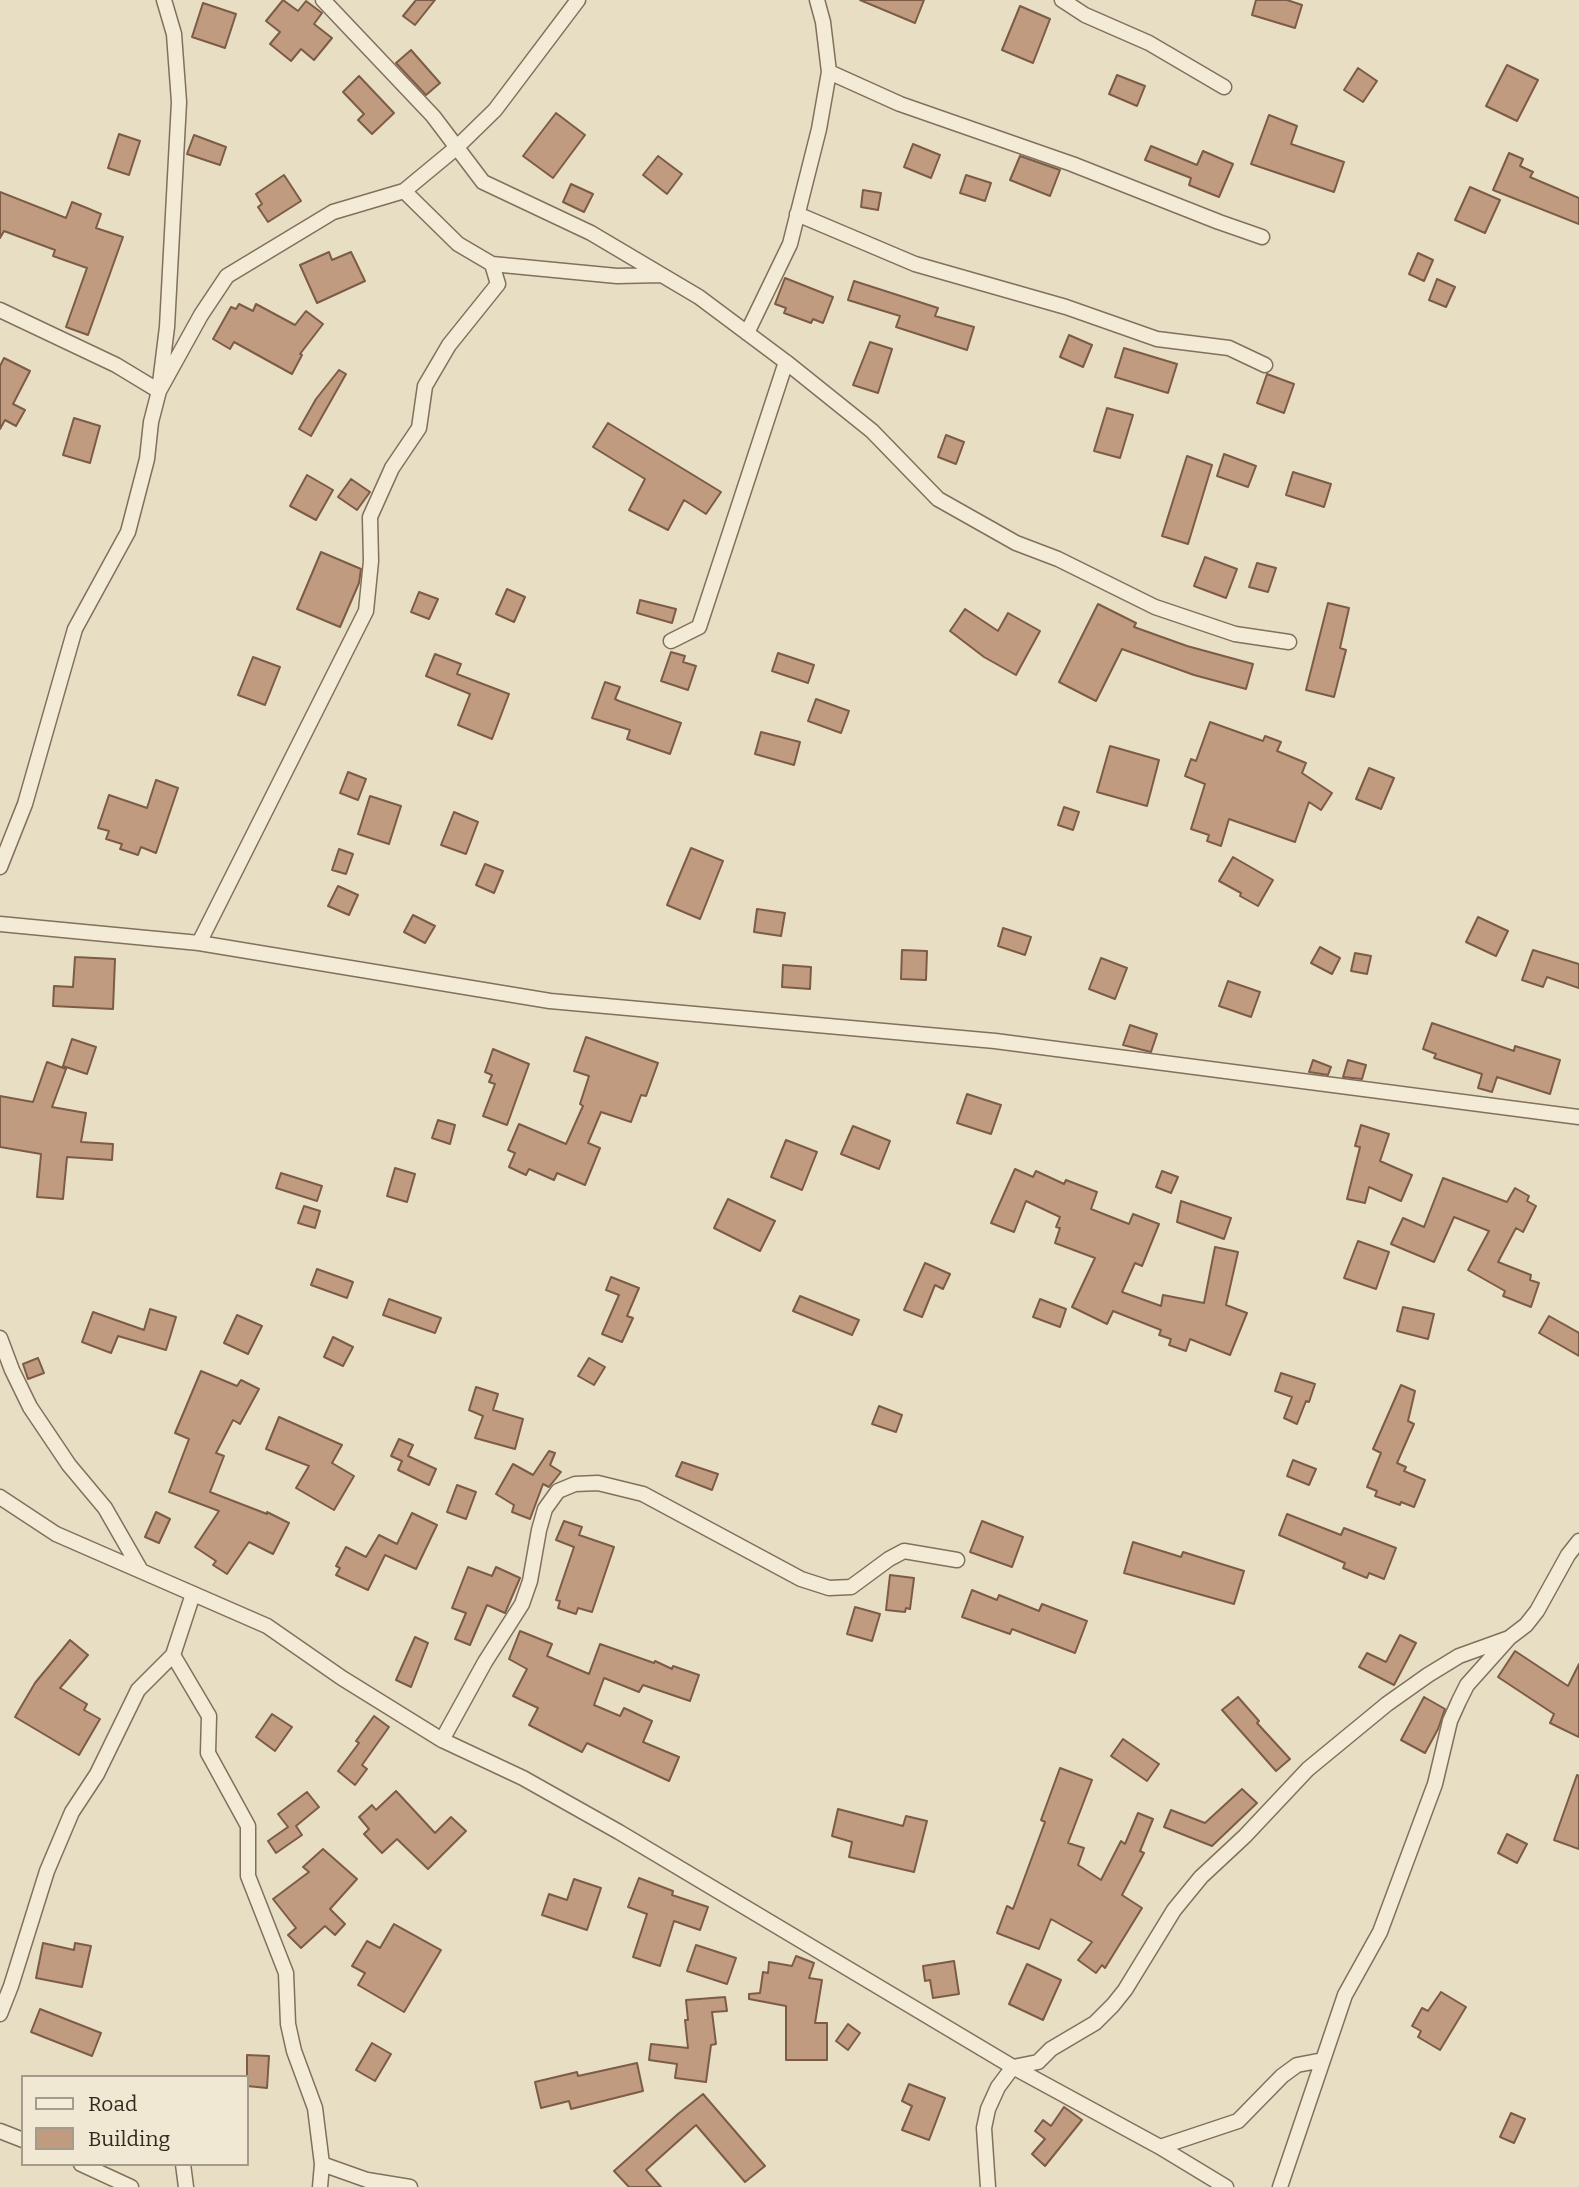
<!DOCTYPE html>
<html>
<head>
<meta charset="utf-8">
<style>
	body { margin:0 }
	#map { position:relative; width:1579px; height:2187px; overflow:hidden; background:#e8dec4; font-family:Bitter,serif }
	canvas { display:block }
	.legend { position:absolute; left:21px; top:2075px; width:228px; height:91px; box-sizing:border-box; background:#f0e8d3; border:2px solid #a49c8b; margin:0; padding:9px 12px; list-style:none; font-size:21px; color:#32291f }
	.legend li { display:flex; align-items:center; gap:14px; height:35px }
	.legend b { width:35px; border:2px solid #a49c8b }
</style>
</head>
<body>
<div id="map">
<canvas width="1579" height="2187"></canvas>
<ul class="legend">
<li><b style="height:9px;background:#f4ebd6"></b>Road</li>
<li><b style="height:19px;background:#c19b7f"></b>Building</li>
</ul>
</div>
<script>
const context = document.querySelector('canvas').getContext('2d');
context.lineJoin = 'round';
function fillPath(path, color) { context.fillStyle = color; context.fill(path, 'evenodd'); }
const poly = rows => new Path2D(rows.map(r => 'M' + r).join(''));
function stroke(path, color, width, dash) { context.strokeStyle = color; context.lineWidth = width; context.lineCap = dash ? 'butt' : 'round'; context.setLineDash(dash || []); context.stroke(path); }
const building = poly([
	[283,0,298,11,306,1,322,13,314,24,332,38,314,60,301,49,291,61,270,44,280,32,266,21,283,0],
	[416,0,435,0,415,25,403,16,416,0],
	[860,0,924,0,915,23,860,0],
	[1256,0,1287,0,1302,5,1295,28,1252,15,1256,0],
	[203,3,236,14,225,48,192,37,203,3],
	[1020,6,1050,19,1033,63,1002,50,1020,6],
	[411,50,440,83,426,95,396,63,411,50],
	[1507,65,1538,80,1517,121,1486,106,1507,65],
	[1358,68,1377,81,1363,102,1344,90,1358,68],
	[1117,75,1145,86,1137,106,1109,94,1117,75],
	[359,76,394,113,372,134,358,120,364,114,343,92,359,76],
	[556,113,585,135,553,178,523,156,556,113],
	[1269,115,1297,126,1291,144,1344,162,1334,192,1251,164,1269,115],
	[119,134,140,141,129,175,108,168,119,134],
	[194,135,226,147,220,165,187,154,194,135],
	[913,144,940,155,931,178,904,167,913,144],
	[1151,146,1197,165,1203,151,1233,164,1219,197,1189,185,1191,178,1145,160,1151,146],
	[1509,153,1523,159,1520,166,1533,172,1530,177,1579,198,1579,224,1493,190,1509,153],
	[658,156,682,174,667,194,643,175,658,156],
	[1020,156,1060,170,1050,196,1010,180,1020,156],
	[284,175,301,201,268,222,258,207,262,204,256,194,284,175],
	[966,175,991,183,985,201,960,193,966,175],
	[571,184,593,194,584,212,563,202,571,184],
	[1470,187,1500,200,1485,233,1455,220,1470,187],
	[863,190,881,193,878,210,861,207,863,190],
	[0,192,66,218,72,202,87,208,101,214,96,228,123,237,88,335,66,327,87,268,53,256,55,250,4,231,0,238,0,192],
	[329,252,332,260,351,252,365,281,317,303,300,265,329,252],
	[1418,253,1433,260,1424,281,1409,274,1418,253],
	[785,278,833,297,823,323,813,319,811,323,784,313,786,308,775,304,785,278],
	[1437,279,1455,287,1446,307,1429,300,1437,279],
	[854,281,938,308,935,316,974,327,967,350,896,327,900,316,848,300,854,281],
	[239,304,253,311,256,304,295,325,306,311,323,324,300,354,302,355,292,374,234,342,230,349,213,339,231,307,236,309,239,304],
	[1069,335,1092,345,1083,367,1060,357,1069,335],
	[870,342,892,349,878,393,853,385,870,342],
	[1124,348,1177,364,1168,393,1115,377,1124,348],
	[4,358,30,371,13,404,25,410,16,426,5,420,0,429,0,366,4,358],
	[339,370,346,374,311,436,299,429,316,399,339,370],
	[1267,374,1294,384,1284,413,1257,403,1267,374],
	[1107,408,1133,415,1120,458,1094,451,1107,408],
	[74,418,100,426,90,463,63,455,74,418],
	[608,423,721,492,706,514,684,500,668,530,629,510,645,479,593,447,608,423],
	[946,435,964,442,956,464,938,457,946,435],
	[1224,454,1256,466,1248,487,1217,476,1224,454],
	[1187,456,1212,465,1188,544,1162,536,1187,456],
	[1293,472,1331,484,1324,507,1286,495,1293,472],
	[307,475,333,490,316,520,290,506,307,475],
	[351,479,370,492,357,510,338,497,351,479],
	[321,552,361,569,359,583,340,627,297,609,321,552],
	[1205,557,1237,569,1226,598,1194,586,1205,557],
	[1257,563,1276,568,1268,592,1249,587,1257,563],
	[507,589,525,597,514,622,496,614,507,589],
	[419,592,438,599,429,619,411,612,419,592],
	[640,600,676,609,672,623,637,613,640,600],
	[1328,603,1349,608,1340,648,1346,650,1334,697,1306,690,1328,603],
	[1098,604,1136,623,1134,627,1187,646,1253,664,1246,689,1194,675,1122,649,1096,701,1059,682,1098,604],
	[965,609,998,631,1008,613,1040,631,1016,675,984,657,950,631,965,609],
	[671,652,685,656,683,662,696,666,688,690,661,681,671,652],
	[778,653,814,665,808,683,772,671,778,653],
	[435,654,461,664,457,674,509,694,492,739,458,725,470,694,426,676,435,654],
	[253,657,280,667,265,705,238,695,253,657],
	[605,682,620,687,615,699,619,701,681,723,670,754,627,739,630,730,592,718,605,682],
	[816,699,849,711,841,733,808,721,816,699],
	[1210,722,1263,741,1265,736,1281,742,1277,751,1306,763,1302,773,1332,793,1321,810,1309,802,1295,842,1229,819,1221,846,1207,841,1209,835,1191,829,1205,784,1185,776,1191,759,1196,761,1210,722],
	[761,732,800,742,794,765,755,754,761,732],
	[1110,746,1159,760,1147,806,1097,792,1110,746],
	[1369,768,1394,778,1381,809,1356,799,1369,768],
	[348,772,366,779,358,800,340,793,348,772],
	[156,780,178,788,156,853,141,847,138,855,120,849,122,844,106,839,109,831,98,828,109,795,147,808,156,780],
	[370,796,401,806,389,844,358,834,370,796],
	[1064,807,1079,812,1073,830,1058,825,1064,807],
	[454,812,478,822,466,854,441,845,454,812],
	[691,848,723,861,700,919,667,905,691,848],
	[339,849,353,854,346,874,332,870,339,849],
	[1233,857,1273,880,1258,906,1240,896,1241,893,1219,881,1233,857],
	[485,864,503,871,494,893,476,885,485,864],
	[338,886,358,895,349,915,328,906,338,886],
	[757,909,785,913,781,936,754,932,757,909],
	[413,915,435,926,425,943,404,932,413,915],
	[1478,917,1508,931,1496,956,1466,942,1478,917],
	[1003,928,1031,937,1025,955,998,946,1003,928],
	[1320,947,1340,958,1332,974,1311,963,1320,947],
	[902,950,927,951,926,980,901,979,902,950],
	[1533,950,1579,964,1579,988,1547,977,1543,987,1522,980,1533,950],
	[1355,953,1371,956,1367,974,1351,971,1355,953],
	[75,957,115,959,113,1009,53,1006,54,986,73,987,75,957],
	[1101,958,1127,968,1115,999,1089,989,1101,958],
	[783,965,811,967,810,989,782,987,783,965],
	[1228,981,1260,992,1251,1017,1219,1006,1228,981],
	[1432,1023,1514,1051,1515,1046,1560,1060,1550,1094,1497,1077,1492,1092,1478,1088,1482,1074,1434,1058,1436,1054,1423,1049,1432,1023],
	[1130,1025,1157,1034,1151,1052,1123,1045,1130,1025],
	[586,1037,658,1063,646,1096,641,1095,631,1122,601,1112,588,1143,600,1148,585,1185,557,1173,554,1180,529,1169,526,1175,509,1167,515,1153,508,1150,519,1124,566,1144,583,1106,580,1104,589,1076,574,1071,586,1037],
	[72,1039,96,1047,87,1074,63,1066,72,1039],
	[493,1049,529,1064,507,1125,483,1116,495,1084,489,1082,492,1075,485,1072,493,1049],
	[1313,1060,1331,1067,1328,1075,1309,1072,1313,1060],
	[1348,1060,1366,1065,1362,1079,1343,1077,1348,1060],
	[47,1062,66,1069,52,1107,86,1113,81,1142,113,1144,112,1160,67,1157,63,1199,37,1197,41,1154,0,1147,0,1096,33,1102,47,1062],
	[967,1094,1001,1105,991,1134,957,1123,967,1094],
	[438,1120,455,1125,450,1144,432,1138,438,1120],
	[1361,1125,1389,1134,1380,1161,1412,1175,1401,1201,1369,1187,1365,1203,1347,1199,1360,1147,1355,1146,1361,1125],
	[853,1126,890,1141,879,1169,841,1154,853,1126],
	[786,1140,817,1152,802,1190,771,1177,786,1140],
	[395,1168,415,1174,407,1202,387,1196,395,1168],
	[1015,1169,1033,1177,1036,1171,1064,1184,1066,1180,1097,1192,1091,1209,1129,1224,1133,1214,1159,1224,1142,1266,1135,1263,1122,1292,1161,1306,1163,1295,1204,1303,1215,1247,1238,1252,1226,1305,1247,1313,1230,1355,1190,1339,1186,1351,1169,1345,1171,1339,1159,1335,1161,1330,1113,1311,1107,1324,1072,1307,1095,1258,1055,1243,1060,1228,1056,1227,1060,1217,1026,1201,1014,1232,991,1223,1015,1169],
	[1162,1171,1178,1177,1171,1193,1156,1187,1162,1171],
	[281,1173,322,1186,317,1201,276,1188,281,1173],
	[1443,1178,1507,1202,1515,1188,1529,1196,1527,1201,1536,1206,1523,1232,1516,1228,1498,1262,1531,1275,1530,1280,1539,1283,1531,1307,1503,1296,1505,1291,1468,1270,1489,1231,1454,1217,1434,1262,1391,1244,1403,1218,1424,1227,1443,1178],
	[728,1199,775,1221,760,1251,714,1228,728,1199],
	[1181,1201,1231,1218,1224,1239,1177,1222,1181,1201],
	[304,1206,320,1211,315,1228,298,1223,304,1206],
	[1358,1241,1389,1252,1376,1289,1344,1278,1358,1241],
	[925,1263,950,1274,943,1289,935,1285,922,1317,904,1310,925,1263],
	[317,1269,353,1282,347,1298,311,1285,317,1269],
	[611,1277,639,1288,627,1316,633,1318,622,1342,602,1334,619,1295,606,1290,611,1277],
	[800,1296,859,1320,852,1335,793,1311,800,1296],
	[389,1299,441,1318,435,1333,383,1315,389,1299],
	[1040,1299,1066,1309,1060,1327,1033,1317,1040,1299],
	[1403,1307,1434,1314,1428,1339,1397,1331,1403,1307],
	[150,1309,176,1317,166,1350,118,1336,111,1353,82,1342,93,1312,144,1330,150,1309],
	[237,1315,262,1326,248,1354,224,1343,237,1315],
	[1549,1316,1579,1333,1579,1356,1539,1333,1549,1316],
	[333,1337,353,1347,343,1366,324,1357,333,1337],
	[38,1358,44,1373,28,1379,23,1364,38,1358],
	[589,1358,605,1367,594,1385,578,1376,589,1358],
	[201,1371,237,1386,241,1380,259,1389,240,1424,233,1420,216,1453,224,1456,210,1492,267,1514,267,1512,289,1523,273,1554,249,1542,227,1574,213,1565,216,1561,195,1547,219,1511,169,1492,189,1439,175,1433,201,1371],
	[1281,1373,1315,1384,1309,1402,1306,1401,1297,1424,1284,1418,1292,1397,1275,1391,1281,1373],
	[1401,1385,1415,1391,1408,1421,1414,1424,1397,1463,1406,1467,1404,1471,1425,1480,1414,1507,1401,1502,1400,1505,1375,1496,1377,1491,1367,1487,1381,1453,1373,1449,1401,1385],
	[476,1387,498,1394,493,1410,523,1419,515,1449,475,1438,483,1416,469,1410,476,1387],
	[879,1406,902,1415,896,1432,872,1424,879,1406],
	[279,1417,342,1445,332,1463,354,1476,334,1510,296,1488,309,1466,266,1449,279,1417],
	[399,1439,413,1445,408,1456,436,1469,429,1485,398,1470,402,1461,391,1456,399,1439],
	[549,1451,555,1453,550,1465,561,1472,549,1487,543,1484,530,1519,512,1512,514,1505,496,1494,513,1464,533,1475,549,1451],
	[1293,1460,1316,1469,1309,1485,1287,1476,1293,1460],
	[682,1462,718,1474,712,1490,676,1476,682,1462],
	[457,1485,476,1492,466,1519,447,1512,457,1485],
	[156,1512,170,1519,159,1543,145,1537,156,1512],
	[412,1513,437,1525,416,1569,385,1555,368,1590,336,1575,340,1568,336,1566,346,1547,366,1557,379,1535,397,1544,412,1513],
	[1287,1514,1341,1535,1344,1528,1396,1548,1384,1579,1369,1573,1367,1578,1343,1568,1345,1563,1279,1535,1287,1514],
	[564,1521,582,1527,579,1535,614,1547,592,1612,578,1608,576,1614,558,1608,560,1601,556,1600,574,1547,556,1540,564,1521],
	[982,1521,1023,1537,1012,1567,970,1552,982,1521],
	[1133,1542,1181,1557,1183,1552,1244,1571,1234,1604,1124,1573,1133,1542],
	[468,1567,492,1576,496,1567,520,1578,505,1613,487,1605,470,1645,455,1639,466,1613,452,1608,468,1567],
	[890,1575,914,1578,910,1609,906,1608,905,1612,886,1610,890,1575],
	[972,1590,997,1600,999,1595,1039,1611,1042,1604,1087,1621,1075,1653,1012,1629,1010,1634,962,1617,972,1590],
	[855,1607,880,1614,872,1641,847,1634,855,1607],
	[520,1631,552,1644,547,1656,589,1674,600,1644,654,1663,655,1661,672,1669,673,1666,699,1675,690,1701,643,1685,639,1692,604,1678,594,1705,620,1716,624,1708,652,1721,643,1742,679,1757,669,1781,587,1743,582,1752,529,1725,538,1708,513,1696,527,1669,509,1659,520,1631],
	[1400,1635,1416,1643,1394,1685,1359,1667,1367,1653,1386,1662,1400,1635],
	[415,1637,428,1643,411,1687,396,1680,415,1637],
	[70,1640,88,1655,60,1688,87,1704,84,1710,100,1719,79,1755,15,1717,35,1683,70,1640],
	[1515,1651,1568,1686,1579,1664,1579,1737,1550,1723,1554,1714,1498,1677,1515,1651],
	[1238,1697,1259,1721,1257,1723,1290,1759,1276,1771,1222,1710,1238,1697],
	[1424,1697,1445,1709,1438,1729,1425,1753,1401,1740,1424,1697],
	[272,1714,292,1727,275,1751,256,1737,272,1714],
	[374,1716,389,1727,362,1765,367,1769,355,1785,338,1771,359,1743,356,1741,374,1716],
	[1123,1739,1159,1764,1147,1781,1111,1756,1123,1739],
	[1060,1768,1092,1780,1068,1843,1084,1848,1078,1865,1101,1880,1121,1841,1125,1844,1138,1813,1153,1819,1140,1851,1144,1853,1122,1895,1142,1908,1105,1968,1102,1965,1096,1973,1078,1960,1092,1942,1051,1919,1039,1949,997,1933,1007,1906,1013,1909,1045,1822,1041,1820,1060,1768],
	[1577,1775,1579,1776,1579,1849,1554,1840,1577,1775],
	[1242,1789,1257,1803,1212,1846,1164,1827,1171,1810,1205,1823,1242,1789],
	[396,1791,435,1833,451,1817,466,1831,428,1869,397,1839,382,1853,364,1834,369,1829,359,1817,372,1805,376,1810,396,1791],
	[307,1792,319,1807,296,1826,302,1835,276,1853,268,1841,288,1827,278,1814,307,1792],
	[838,1809,903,1826,906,1816,927,1821,914,1872,849,1857,852,1842,832,1836,838,1809],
	[1507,1834,1527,1844,1517,1863,1498,1853,1507,1834],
	[323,1849,357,1879,330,1909,345,1924,335,1935,325,1926,301,1948,288,1935,296,1928,273,1899,309,1872,303,1867,323,1849],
	[639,1878,673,1891,672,1895,708,1907,700,1930,674,1921,660,1966,633,1957,647,1914,628,1907,639,1878],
	[574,1879,601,1888,587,1930,542,1915,549,1894,567,1900,574,1879],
	[394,1924,441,1950,404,2012,358,1985,365,1973,352,1966,367,1941,380,1948,394,1924],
	[43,1943,74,1950,75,1943,91,1946,82,1987,36,1978,43,1943],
	[696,1945,736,1958,727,1984,687,1971,696,1945],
	[796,1956,814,1963,809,1978,822,1980,815,2023,827,2023,827,2060,786,2060,786,2006,749,1999,749,1994,760,1993,763,1972,768,1973,769,1962,792,1966,796,1956],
	[954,1961,959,1994,933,1998,930,1980,925,1981,923,1966,954,1961],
	[1027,1964,1061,1980,1043,2020,1009,2004,1027,1964],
	[1441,1992,1466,2007,1440,2050,1418,2037,1421,2031,1412,2026,1422,2008,1428,2011,1441,1992],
	[725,1997,727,2011,712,2012,716,2044,711,2045,706,2082,675,2078,677,2064,649,2060,651,2044,688,2048,685,2020,688,2020,686,2000,725,1997],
	[40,2009,101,2033,92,2056,31,2032,40,2009],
	[848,2024,860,2033,848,2050,836,2041,848,2024],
	[372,2043,391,2054,375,2081,356,2070,372,2043],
	[247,2055,269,2056,267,2088,247,2086,247,2055],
	[637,2063,643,2091,571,2109,569,2101,541,2108,535,2082,577,2072,578,2076,637,2063],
	[909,2084,945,2098,929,2140,902,2130,912,2106,902,2101,909,2084],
	[703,2094,765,2166,745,2182,696,2125,646,2170,661,2187,629,2187,614,2171,678,2114,703,2094],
	[1064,2107,1082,2120,1045,2166,1032,2154,1045,2139,1035,2131,1043,2120,1051,2126,1064,2107],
	[1511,2113,1525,2119,1514,2143,1500,2137,1511,2113]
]);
fillPath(building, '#c19b7f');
stroke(building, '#7c5c46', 2);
const street = poly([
	[323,0,433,116,483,182,591,233,699,297,786,362,872,431,938,499,1016,543,1058,559,1155,607,1235,634,1289,642],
	[1062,0,1085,15,1149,43,1224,87],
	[829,72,900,104,1072,164,1219,222,1262,237],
	[404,191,458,244,492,264,617,276,661,275],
	[797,214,915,264,1066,307,1157,339,1229,348,1265,365],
	[0,310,116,365,159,391,201,315,227,276,333,212,404,191,456,148,495,110,578,0],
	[747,333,790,244,819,129,829,72,823,22,817,0],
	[671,641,699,627,786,362],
	[0,867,25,804,75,629,128,532,147,459,151,422,159,391,167,327,179,102,174,34,164,0],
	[0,924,199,943,550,1001,995,1041,1579,1117],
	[199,943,366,611,371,561,370,517,392,468,419,428,425,386,449,345,498,284,492,264],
	[0,1338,12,1370,30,1407,69,1465,105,1508,140,1569],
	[0,1497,56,1534,267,1626,342,1678,442,1740,523,1778,619,1832,1013,2067,1160,2147,1226,2187],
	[173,1655,209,1716,208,1753,248,1826,248,1876,286,1973,288,2024,294,2051,315,2108,322,2164,320,2187],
	[442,1740,485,1662,522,1604,530,1581,539,1530,545,1509,558,1491,575,1484,598,1483,643,1494,801,1579,829,1588,851,1587,889,1559,904,1551,957,1560],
	[0,2014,11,1986,47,1871,72,1812,97,1774,138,1690,173,1655,193,1594],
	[0,2131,23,2140],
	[1160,2147,1238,2121,1282,2076,1297,2065,1323,2060],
	[81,2164,131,2187],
	[183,2164,186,2187],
	[322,2164,367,2180,410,2187],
	[988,2187,984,2128,988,2109,998,2087,1013,2067,1038,2062,1051,2049,1095,2023,1113,2005,1125,1990,1174,1910,1201,1877,1245,1836,1308,1769,1387,1704,1428,1675,1459,1656,1509,1638],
	[1280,2187,1345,1995,1380,1932,1435,1784,1450,1721,1459,1701,1467,1685,1509,1638,1526,1625,1537,1611,1568,1555,1579,1541]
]);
stroke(street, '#80705d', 17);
stroke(street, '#f4ebd6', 14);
</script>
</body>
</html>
